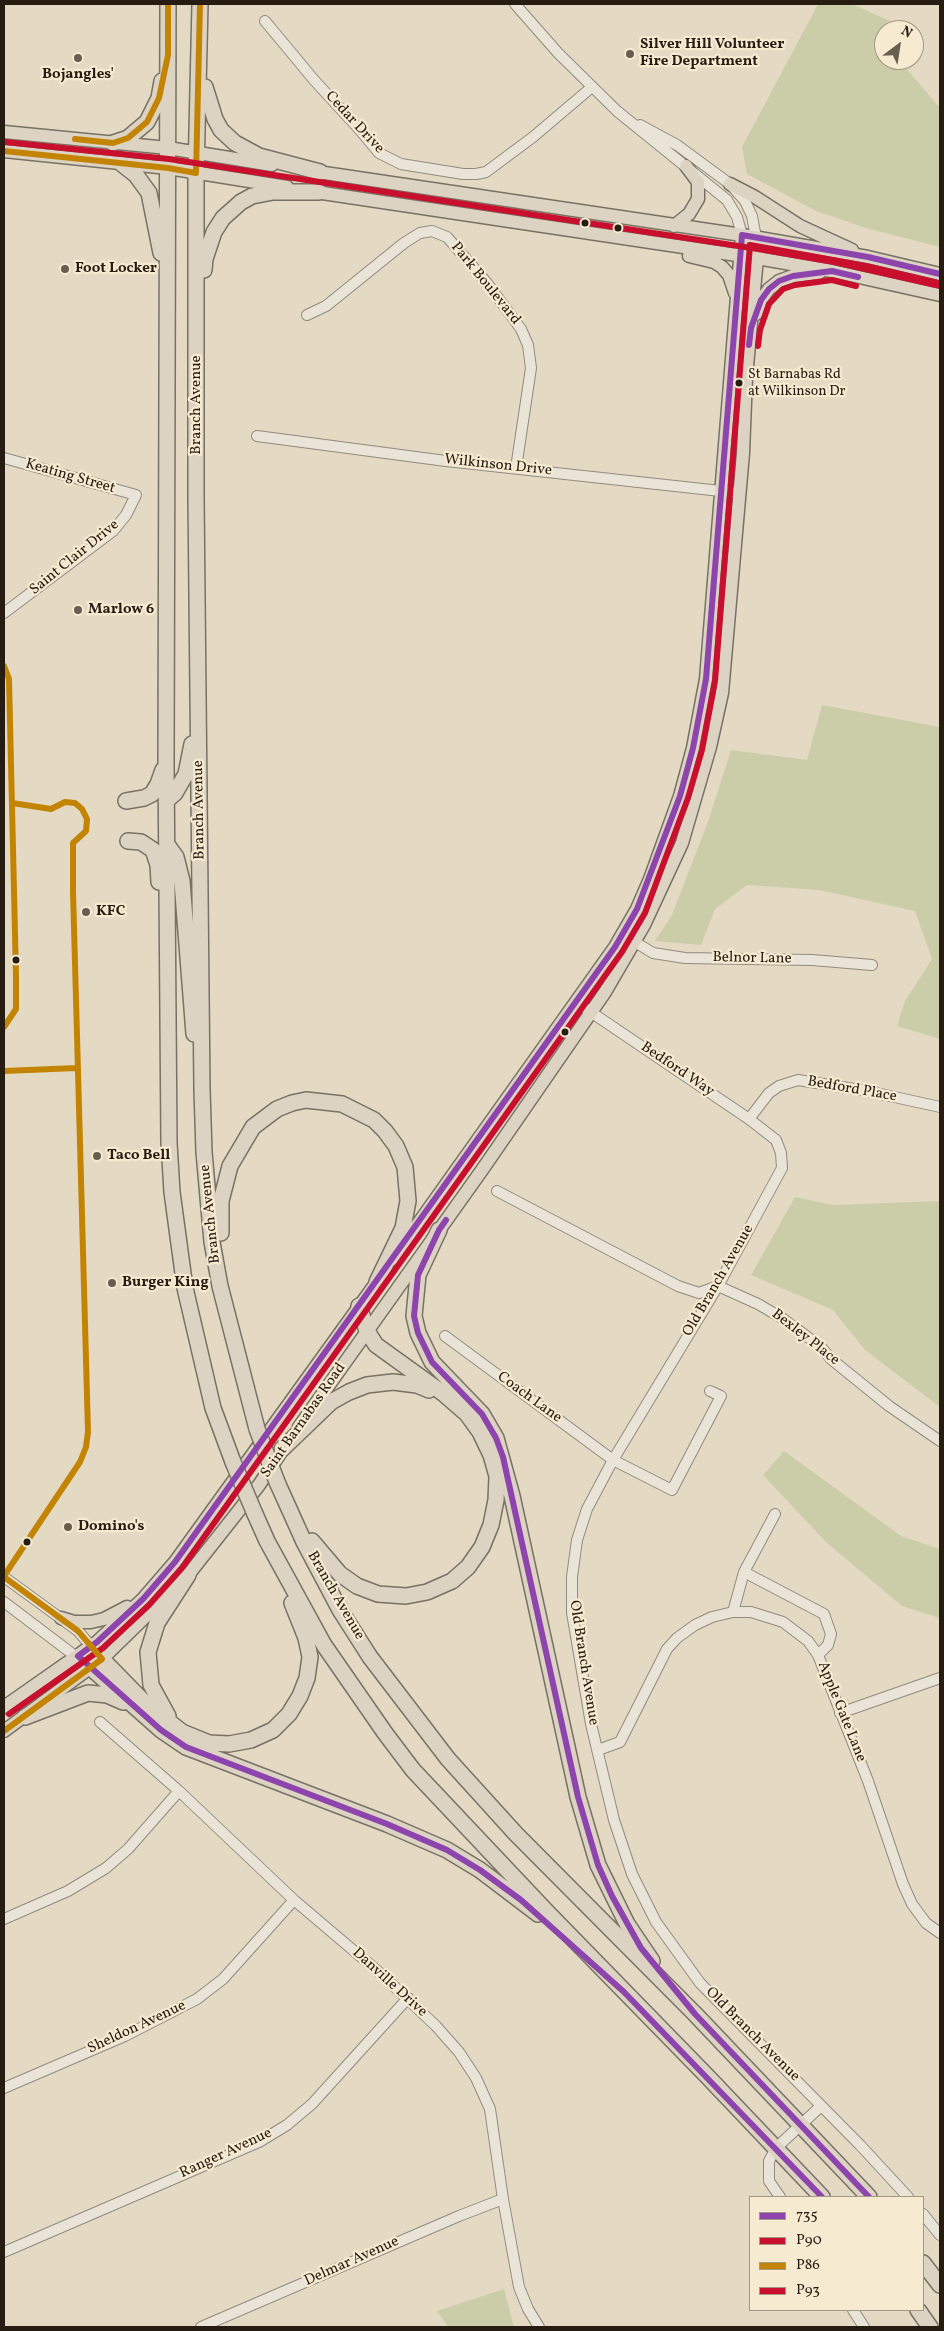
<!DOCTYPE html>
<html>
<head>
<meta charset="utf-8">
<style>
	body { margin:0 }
	#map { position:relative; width:944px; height:2331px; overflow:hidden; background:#e4dac4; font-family:Vollkorn,serif }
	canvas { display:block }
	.frame { position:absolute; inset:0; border:5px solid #261c12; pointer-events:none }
	.legend { position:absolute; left:749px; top:2196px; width:175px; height:115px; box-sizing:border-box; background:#f6ead0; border:1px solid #a39884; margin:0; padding:6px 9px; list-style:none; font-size:15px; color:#261c12 }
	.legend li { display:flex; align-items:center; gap:10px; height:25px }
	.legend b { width:25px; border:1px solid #a39884 }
	.north { position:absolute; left:874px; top:20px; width:50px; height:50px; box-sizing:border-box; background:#f6ead0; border:1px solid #a39884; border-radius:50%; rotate:31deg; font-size:14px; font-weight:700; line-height:20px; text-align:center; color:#261c12 }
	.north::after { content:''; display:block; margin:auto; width:18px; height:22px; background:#685e50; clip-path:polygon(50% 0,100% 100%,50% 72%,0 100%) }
</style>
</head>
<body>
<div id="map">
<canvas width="944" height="2331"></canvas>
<div class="frame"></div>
<ul class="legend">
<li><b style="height:6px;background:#8e44ad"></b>735</li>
<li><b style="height:6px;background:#c8102e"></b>P90</li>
<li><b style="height:6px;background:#c38404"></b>P86</li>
<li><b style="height:6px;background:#c8102e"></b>P93</li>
</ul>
<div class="north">N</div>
</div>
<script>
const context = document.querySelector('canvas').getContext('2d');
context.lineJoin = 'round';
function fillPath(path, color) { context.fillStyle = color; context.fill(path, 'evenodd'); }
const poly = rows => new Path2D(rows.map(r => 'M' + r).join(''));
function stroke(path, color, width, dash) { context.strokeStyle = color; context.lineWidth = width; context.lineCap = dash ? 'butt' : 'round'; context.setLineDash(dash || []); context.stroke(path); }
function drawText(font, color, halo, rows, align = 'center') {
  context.font = font + ' Vollkorn,serif'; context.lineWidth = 4.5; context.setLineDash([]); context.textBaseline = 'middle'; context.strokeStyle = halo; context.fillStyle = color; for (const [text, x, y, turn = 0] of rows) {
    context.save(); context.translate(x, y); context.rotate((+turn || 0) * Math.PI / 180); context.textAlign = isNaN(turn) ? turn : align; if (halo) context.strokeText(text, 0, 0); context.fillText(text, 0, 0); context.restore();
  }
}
fillPath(poly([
	[818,4,852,4,899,25,900,30,884,30,884,60,904,60,905,67,940,108,940,247,866,228,816,211,747,174,742,147],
	[822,705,940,727,940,1039,897,1026,905,1001,932,959,915,911,819,890,747,885,715,909,701,945,655,941,672,915,709,819,731,750,807,760],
	[795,1197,833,1205,940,1201,940,1407,865,1350,833,1310,751,1275],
	[784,1451,901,1536,940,1549,940,1618,902,1606,827,1543,763,1475],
	[504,2289,514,2327,448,2327,437,2311]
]), '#cbcda8');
const minor = poly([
	[515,4,558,53,617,111,727,200,737,217,742,235],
	[265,21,314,80,359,129,379,153,401,164,463,174,476,174,486,172,533,137,592,87],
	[640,125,677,145,730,184,745,201,752,216,756,238],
	[307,315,326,306,404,243,420,233,432,231,447,237,487,283,521,329,528,345,531,368,516,468],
	[257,436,446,461,739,493],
	[4,458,136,495,126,515,113,531,4,613],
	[635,942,653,953,685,958,812,960,872,965],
	[576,1002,749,1119,776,1140,781,1153,782,1168,718,1286,613,1460,587,1509,577,1540,572,1577,572,1613,591,1724,614,1820,632,1874,656,1922,700,1983,860,2145,908,2197],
	[749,1119,769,1093,779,1086,798,1080,867,1091,940,1107],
	[497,1191,678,1286,699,1293,718,1286,758,1304,782,1318,821,1347,831,1359,889,1406,940,1441],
	[445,1336,613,1460,672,1490,721,1396,710,1391],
	[744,1572,824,1614,831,1634,828,1645,818,1655],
	[4,1577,78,1631,102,1659],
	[4,1602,91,1668],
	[733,1612,744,1572,775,1514],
	[840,1713,940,1678],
	[100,1722,179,1791,294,1900,380,1973,436,2026,459,2052,476,2078,490,2109,503,2199,519,2287,528,2309,539,2327],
	[598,1750,620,1742,667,1649,677,1638,695,1625,712,1617,733,1612,751,1612,783,1622,808,1641,818,1655,868,1781,903,1884,912,1904,926,1923,940,1933],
	[4,1919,68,1891,106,1868,128,1849,179,1791],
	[4,2088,125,2036,197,1999,223,1979,294,1900],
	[780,2197,769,2181,769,2161,776,2148,821,2106],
	[923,2214,940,2235],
	[4,2252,259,2142,287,2125,312,2104,408,1998],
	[853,2310,864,2327],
	[201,2327,459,2216,503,2199]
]);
const major = poly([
	[4,132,168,148,272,165],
	[4,151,168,168,287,187],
	[311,171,742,235,868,257,940,274],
	[730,184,755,197,800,226,852,250],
	[309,191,757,258,832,271,940,295],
	[674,226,689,214,698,199,698,182,686,166],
	[689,256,714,262,722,267,729,275,735,293],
	[756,314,761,300,769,289,779,281,793,276,819,273],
	[393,1259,615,947,637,909,650,879,680,796,693,748,706,679,742,235],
	[299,1427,482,1170,605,992,644,925,682,843,710,747,722,693,743,453,746,377,757,258,756,238],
	[61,1618,74,1622,91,1622,104,1619,127,1607],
	[4,1707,97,1642,143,1599,175,1562,382,1275],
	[4,1731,102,1659,188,1575,259,1485,287,1443]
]);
const highway = poly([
	[168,4,166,762,169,1143,172,1192,185,1288,213,1408,233,1462],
	[200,4,196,173,196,497,202,1090,204,1152,212,1242,220,1286,257,1429],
	[205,87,215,119,221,130,235,143,259,156,320,172],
	[113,143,128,138,147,122,159,98,162,81],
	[122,164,136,175,149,193,161,253],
	[204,270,205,259,214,232,223,218,241,202,252,196,273,192,319,192],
	[167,800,175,793,186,774,192,744],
	[126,801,144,798,152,794,158,784,163,770],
	[128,841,141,842,153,850,158,865,159,882],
	[168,846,176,857,182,881,194,1034],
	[439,1230,418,1275,414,1316,418,1333,432,1362,482,1414,496,1438,512,1496,578,1797,598,1865,627,1924,652,1961],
	[221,1233,221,1201,230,1166,253,1127,277,1109,292,1103,306,1100,342,1104,374,1120,385,1131,396,1146,405,1167,408,1201,403,1228,377,1282],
	[282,1449,331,1402,349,1392,367,1385,393,1382,417,1385,429,1390],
	[277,1482,304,1542,340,1610,370,1657,448,1759,516,1834,695,2014,869,2197],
	[255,1514,267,1541,324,1645,385,1733,413,1770,546,1911,707,2076,822,2197],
	[312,1541,340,1574,357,1586,378,1594,406,1596,427,1592,452,1581,468,1567,482,1547,491,1525,496,1500,497,1476,491,1455,480,1432,467,1414,444,1394,376,1345,367,1331,359,1306],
	[102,1659,145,1703,182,1732,209,1743,229,1744,251,1740,273,1730,289,1714,300,1696,307,1678,310,1657,306,1638,292,1603],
	[91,1668,161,1730,186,1747,387,1824,447,1850,480,1870,538,1914],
	[168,1716,151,1685,148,1652,157,1623,188,1575],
	[25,1717,88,1693,107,1695,123,1702],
	[923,2263,940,2285],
	[918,2310,930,2327]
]);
stroke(minor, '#928b7e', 12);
stroke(major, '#787265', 15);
stroke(highway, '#787265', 18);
stroke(minor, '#e9e3d8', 10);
stroke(major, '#dcd3c3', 12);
stroke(highway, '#dcd3c3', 15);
const highwayBridge = poly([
	[257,1429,277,1482],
	[233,1462,255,1514]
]);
stroke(highwayBridge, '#787265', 18, []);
stroke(highwayBridge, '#dcd3c3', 15);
stroke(poly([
	[749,345,751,328,761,300,769,289,779,281,793,276,832,271,858,277],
	[446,1220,439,1230,418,1275,414,1316,418,1333,432,1362,482,1414,496,1438,503,1457,578,1797,598,1865,612,1896,641,1948,695,2014,869,2197],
	[822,2197,624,1992,521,1900,480,1870,447,1850,387,1824,186,1747,161,1730,78,1656,97,1642,143,1599,175,1562,615,947,637,909,680,796,693,748,706,679,742,235,868,257,940,274]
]), '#8e44ad', 6);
stroke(poly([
	[758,346,760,330,769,304,783,289,795,285,832,280,856,286],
	[9,1714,103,1648,149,1605,182,1568,622,952,645,913,688,798,702,750,715,681,750,245,866,266,938,283]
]), '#c8102e', 6);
stroke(poly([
	[75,139,113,143,128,138,147,122,159,98,168,55,168,4],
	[4,151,168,168,196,173,200,4],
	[4,666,9,679,16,976,16,1009,4,1027],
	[4,1071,76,1068],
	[4,1576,80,1462,86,1447,88,1432,73,891,73,843,86,831,87,819,82,809,75,803,65,802,51,809,12,803],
	[4,1577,78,1631,102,1659,4,1731]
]), '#c38404', 6);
stroke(poly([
	[5,142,169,159,758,249,834,262,940,286]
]), '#c8102e', 6);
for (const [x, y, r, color] of [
	[630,54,5,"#685e50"],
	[78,58,5,"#685e50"],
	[585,223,4.5,"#261c12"],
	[618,228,4.5,"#261c12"],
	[65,269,5,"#685e50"],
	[739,383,4.5,"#261c12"],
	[78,610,5,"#685e50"],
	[86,912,5,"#685e50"],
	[16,960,4.5,"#261c12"],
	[565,1032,4.5,"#261c12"],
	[97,1156,5,"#685e50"],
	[112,1283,5,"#685e50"],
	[68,1527,5,"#685e50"],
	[27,1542,4.5,"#261c12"]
]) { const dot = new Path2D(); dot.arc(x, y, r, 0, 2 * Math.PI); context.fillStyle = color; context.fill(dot); stroke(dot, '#f6ead0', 2); }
drawText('14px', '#261c12', '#f6ead0', [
	["St Barnabas Rd",748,375],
	["at Wilkinson Dr",748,392]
], 'left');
drawText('bold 15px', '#261c12', '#f6ead0', [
	["Silver Hill Volunteer",640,45],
	["Fire Department",640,62],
	["Bojangles'",78,75,"center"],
	["Foot Locker",75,269],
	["Marlow 6",88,610],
	["KFC",96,912],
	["Taco Bell",107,1156],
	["Burger King",122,1283],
	["Domino's",78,1527]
], 'left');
drawText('15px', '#261c12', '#f6ead0', [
	["Cedar Drive",354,123,47],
	["Park Boulevard",485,284,51],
	["Branch Avenue",197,405,-90],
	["Wilkinson Drive",498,466,6],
	["Keating Street",70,477,16],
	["Saint Clair Drive",75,558,-39],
	["Branch Avenue",200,810,-91],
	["Belnor Lane",752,959,1],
	["Bedford Way",677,1070,34],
	["Bedford Place",852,1090,10],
	["Branch Avenue",211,1214,-96],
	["Old Branch Avenue",719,1281,-60],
	["Bexley Place",805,1338,38],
	["Coach Lane",529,1398,36],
	["Saint Barnabas Road",304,1421,-55],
	["Branch Avenue",335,1596,60],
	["Old Branch Avenue",583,1663,81],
	["Apple Gate Lane",841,1712,68],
	["Danville Drive",389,1983,42],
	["Sheldon Avenue",137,2028,-25],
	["Old Branch Avenue",752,2035,45],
	["Ranger Avenue",226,2154,-25],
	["Delmar Avenue",352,2262,-24]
]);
</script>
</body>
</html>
